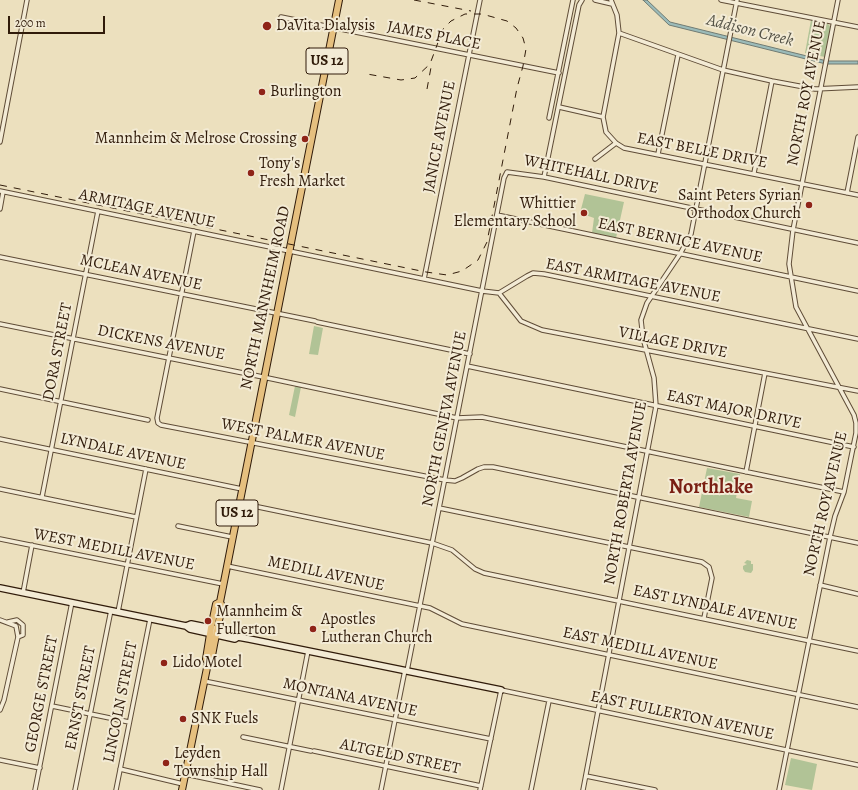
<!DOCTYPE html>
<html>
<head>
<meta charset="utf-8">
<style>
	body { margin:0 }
	#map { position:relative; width:858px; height:790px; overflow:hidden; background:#ece0be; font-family:Alegreya,serif }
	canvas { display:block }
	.scale { position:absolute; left:8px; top:16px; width:97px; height:18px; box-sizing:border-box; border:2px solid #301b0a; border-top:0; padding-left:5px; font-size:12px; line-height:14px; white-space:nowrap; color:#301b0a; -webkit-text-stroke:3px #f3ebd5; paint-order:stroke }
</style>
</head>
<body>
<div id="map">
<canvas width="858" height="790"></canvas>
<div class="scale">200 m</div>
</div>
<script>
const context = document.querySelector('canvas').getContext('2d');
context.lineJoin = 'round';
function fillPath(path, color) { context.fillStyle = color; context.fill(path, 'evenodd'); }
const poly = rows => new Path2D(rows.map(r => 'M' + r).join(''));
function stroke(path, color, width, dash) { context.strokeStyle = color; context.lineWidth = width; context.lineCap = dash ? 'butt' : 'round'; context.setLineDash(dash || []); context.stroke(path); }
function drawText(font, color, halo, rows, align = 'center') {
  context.font = font + ' Alegreya,serif'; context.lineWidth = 4; context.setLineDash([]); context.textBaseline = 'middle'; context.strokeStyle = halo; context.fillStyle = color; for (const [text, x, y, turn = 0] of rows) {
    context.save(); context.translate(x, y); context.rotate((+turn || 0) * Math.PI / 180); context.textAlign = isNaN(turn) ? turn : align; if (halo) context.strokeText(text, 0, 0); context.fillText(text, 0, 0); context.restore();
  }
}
fillPath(poly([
	[811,20,828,24,831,27,825,57,805,53],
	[585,194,624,202,616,238,592,233,594,218,580,213],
	[314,326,323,328,318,355,309,354],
	[295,386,301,387,295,417,289,415],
	[707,468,740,474,736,498,752,501,749,517,699,507],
	[747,560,751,561,751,564,753,564,753,570,751,573,745,572,743,569,743,566,747,564,744,563],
	[791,758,817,764,812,790,785,785]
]), '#b1c396');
const water = poly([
	[643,0,647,0,670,22,827,61,858,61,858,64,826,64,669,25,643,0]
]);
fillPath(water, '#9bbbb9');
stroke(water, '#707b73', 1);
const street = poly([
	[595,0,612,4],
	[721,0,858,27],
	[281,17,559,73],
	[619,33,723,70,772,81,815,89,858,87],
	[559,107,603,117,606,132,616,143,624,148,858,195],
	[603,117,619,33,617,15,611,0],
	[549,118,573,0],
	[0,142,27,0],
	[658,154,678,55],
	[595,159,616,143],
	[754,173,772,81],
	[544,177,579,5,582,0],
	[0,191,482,291,499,293,527,276,533,273,544,274,858,339],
	[847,193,858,137],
	[0,209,3,192],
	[497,215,858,291],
	[194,231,157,418,158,423,161,425,445,480,455,481,462,478,478,469,484,467,493,467,858,543],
	[0,257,315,321],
	[424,279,480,0],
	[499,293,521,321,542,330,858,391],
	[317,322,470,354],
	[0,324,263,377,457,418,482,417,844,492],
	[467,366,854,447],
	[0,389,148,420],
	[0,439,242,489],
	[746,472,765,373],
	[0,489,136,517],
	[42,497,98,211],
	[239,503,432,543,452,550,475,569,484,573,858,651],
	[439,508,702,562,709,567,712,578,704,618],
	[178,526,232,537],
	[0,539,223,584],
	[227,566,430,608,462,624,858,707],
	[820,585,858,594],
	[23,593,32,545],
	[118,612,146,469],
	[0,620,16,626,18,637,4,700,0,710],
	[8,622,17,620,23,625,23,635,18,637],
	[407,671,504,178,507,172,544,177,858,243],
	[204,681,491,739],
	[52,706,129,722],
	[243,737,311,751],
	[314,751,481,786],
	[0,760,40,768],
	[120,769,183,784],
	[185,774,260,790],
	[586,776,655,790],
	[35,790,72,602],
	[75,790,111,610],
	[116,790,150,619],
	[281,790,308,651],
	[381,790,405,670],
	[480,790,501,690,858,765],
	[531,790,549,701],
	[583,790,656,406,654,378,643,338,641,320,647,303,680,254,691,234,737,0],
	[779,790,830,537,835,516,844,492,856,433,856,423,854,415,796,307,789,264,793,230,838,0]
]);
const secondary = poly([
	[0,588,186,626,190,629,235,639,238,637,249,639,501,690],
	[186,626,191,624,206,627,234,633,238,637]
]);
const primary = poly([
	[208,663,206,659,211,628,216,604,220,602,339,0],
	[182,790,208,663,211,661,214,645,222,606,220,602]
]);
stroke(street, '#5f4c37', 5.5);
stroke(secondary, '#301b0a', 8);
stroke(primary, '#301b0a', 8);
stroke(street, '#f3ebd5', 3.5);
stroke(secondary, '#f3ebd5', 5.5);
stroke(primary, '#e6c07f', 6);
stroke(poly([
	[414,0,471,11],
	[427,89,432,62],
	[0,185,426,272,447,275,462,271,478,260,487,242,517,88,523,66,526,49,523,38,516,28,507,21,482,14,465,14,451,21,443,29,430,64,415,78,401,80,367,74]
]), '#301b0a', 1, [7, 7]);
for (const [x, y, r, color] of [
	[267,26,5,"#8f2418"],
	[262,92,4,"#8f2418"],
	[305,139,4,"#8f2418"],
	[251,173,4,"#8f2418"],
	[809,205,4,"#8f2418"],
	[584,213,4,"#8f2418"],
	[208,621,4,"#8f2418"],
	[313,629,4,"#8f2418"],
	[164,663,4,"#8f2418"],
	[183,719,4,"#8f2418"],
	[166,763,4,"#8f2418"]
]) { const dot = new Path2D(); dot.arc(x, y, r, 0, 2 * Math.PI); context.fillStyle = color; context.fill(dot); stroke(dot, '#f3ebd5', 1.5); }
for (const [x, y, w] of [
	[327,61,42],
	[237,513,42]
]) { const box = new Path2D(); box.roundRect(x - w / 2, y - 13, w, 26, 3); context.fillStyle = '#f3ebd5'; context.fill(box); stroke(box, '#301b0a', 1); }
drawText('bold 15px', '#301b0a', null, [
	["US 12",327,61],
	["US 12",237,513]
]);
drawText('16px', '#301b0a', '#f3ebd5', [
	["DaVita Dialysis",276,26],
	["Burlington",270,92],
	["Mannheim & Melrose Crossing",297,139,"right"],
	["Tony's",259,164],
	["Fresh Market",259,182],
	["Saint Peters Syrian",801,196,"right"],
	["Orthodox Church",801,214,"right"],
	["Whittier",576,204,"right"],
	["Elementary School",576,222,"right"],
	["Mannheim &",216,612],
	["Fullerton",216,630],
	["Apostles",321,620],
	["Lutheran Church",321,638],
	["Lido Motel",172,663],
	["SNK Fuels",191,719],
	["Leyden",174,754],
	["Township Hall",174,772]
], 'left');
drawText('16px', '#301b0a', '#f3ebd5', [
	["JAMES PLACE",434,36,11],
	["NORTH ROY AVENUE",807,93,-79],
	["JANICE AVENUE",440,137,-79],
	["EAST BELLE DRIVE",702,151,11],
	["WHITEHALL DRIVE",591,175,12],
	["ARMITAGE AVENUE",147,209,12],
	["EAST BERNICE AVENUE",680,241,12],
	["MCLEAN AVENUE",141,273,12],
	["EAST ARMITAGE AVENUE",633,281,11],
	["NORTH MANNHEIM ROAD",266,298,-78],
	["DICKENS AVENUE",161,343,11],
	["VILLAGE DRIVE",673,343,11],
	["DORA STREET",58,352,-79],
	["EAST MAJOR DRIVE",734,410,12],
	["NORTH GENEVA AVENUE",445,419,-79],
	["WEST PALMER AVENUE",303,440,11],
	["LYNDALE AVENUE",123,452,12],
	["NORTH ROBERTA AVENUE",626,493,-80],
	["NORTH ROY AVENUE",826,504,-77],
	["WEST MEDILL AVENUE",114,550,11],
	["MEDILL AVENUE",326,574,12],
	["EAST LYNDALE AVENUE",715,608,12],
	["EAST MEDILL AVENUE",640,649,12],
	["GEORGE STREET",42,694,-79],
	["ERNST STREET",81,698,-79],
	["MONTANA AVENUE",350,698,12],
	["LINCOLN STREET",121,702,-79],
	["EAST FULLERTON AVENUE",682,716,12],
	["ALTGELD STREET",400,757,12]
]);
drawText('italic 17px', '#555347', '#f3ebd5', [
	["Addison Creek",750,31,14]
]);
drawText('bold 20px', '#7a1f14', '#f3ebd5', [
	["Northlake",711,488]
]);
</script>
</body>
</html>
